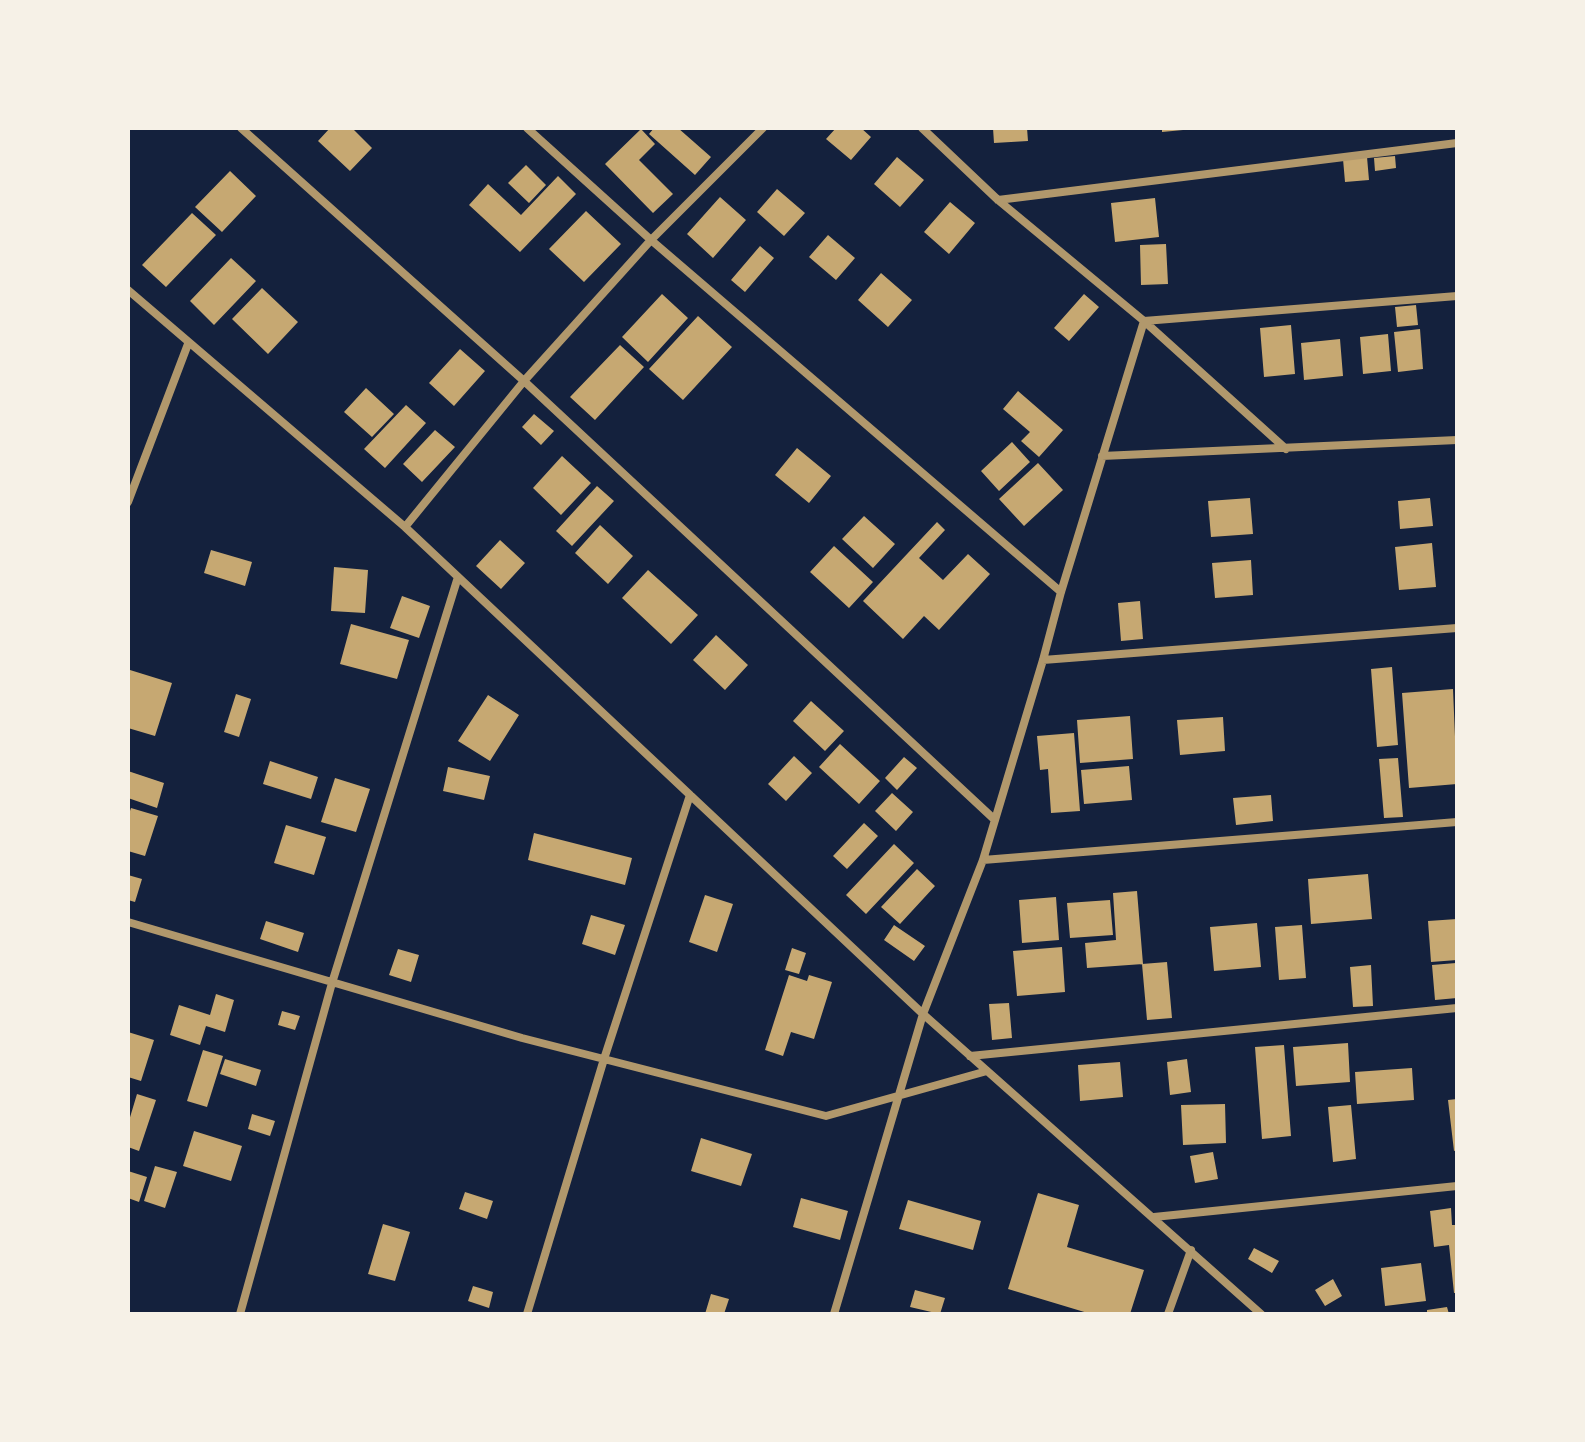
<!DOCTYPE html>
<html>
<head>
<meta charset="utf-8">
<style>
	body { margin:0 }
	#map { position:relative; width:1585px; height:1442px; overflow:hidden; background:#14213d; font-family:"Crimson Pro",serif }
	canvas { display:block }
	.frame { position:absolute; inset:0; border:130px solid #f6f1e7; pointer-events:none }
</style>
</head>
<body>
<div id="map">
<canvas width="1585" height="1442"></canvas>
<div class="frame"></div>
</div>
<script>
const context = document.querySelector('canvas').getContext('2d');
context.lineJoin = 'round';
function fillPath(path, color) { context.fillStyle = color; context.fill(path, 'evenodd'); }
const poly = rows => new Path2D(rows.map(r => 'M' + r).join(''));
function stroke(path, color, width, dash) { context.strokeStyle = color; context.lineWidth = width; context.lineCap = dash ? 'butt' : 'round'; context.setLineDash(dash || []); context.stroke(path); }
fillPath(poly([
	[330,128,352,128,372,148,350,171,318,141],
	[654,128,678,128,711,157,695,175,649,134],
	[836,128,861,128,871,137,851,160,826,139],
	[993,128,1027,128,1028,141,994,143],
	[1162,128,1182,128,1183,130,1162,132],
	[641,129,655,144,639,160,673,194,653,213,605,164],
	[1395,156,1396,168,1375,171,1374,158],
	[897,157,924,180,900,207,874,184],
	[1367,157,1369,180,1345,182,1343,159],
	[526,165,546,185,529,203,508,183],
	[230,171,256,196,222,232,195,207],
	[558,176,576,194,520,252,469,205,488,184,521,215],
	[777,189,805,213,784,236,757,212],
	[720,197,746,220,713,258,687,234],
	[1155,198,1159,237,1115,242,1111,203],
	[950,202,975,223,949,254,924,232],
	[586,211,621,244,584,282,549,249],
	[192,213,216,235,166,287,142,265],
	[828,235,855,258,836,280,809,257],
	[1166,244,1168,284,1141,285,1140,245],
	[760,246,774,258,745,292,731,280],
	[231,258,256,281,214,325,190,301],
	[881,273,912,300,888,327,858,300],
	[262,288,298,322,268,354,232,319],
	[662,294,688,318,648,362,622,337],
	[1084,294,1099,307,1069,341,1054,328],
	[1416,305,1418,325,1397,327,1395,307],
	[698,316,732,347,683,400,649,369],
	[1291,325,1295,374,1264,377,1260,328],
	[1420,329,1423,369,1398,372,1394,332],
	[1388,334,1391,371,1363,374,1360,337],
	[1340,339,1343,376,1304,380,1301,343],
	[620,345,644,367,595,420,570,397],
	[460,349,485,371,454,406,429,383],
	[366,388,394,414,372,437,344,412],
	[1018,391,1063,430,1039,457,1021,441,1030,432,1003,409],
	[406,405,426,423,385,468,364,449],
	[534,414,554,431,541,445,522,427],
	[435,430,455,447,422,482,403,464],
	[1012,442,1030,462,999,491,981,471],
	[797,448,831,476,809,503,775,475],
	[562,456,591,483,561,515,533,488],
	[1038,463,1063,490,1024,526,999,499],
	[597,486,614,501,572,546,556,531],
	[1250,498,1253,534,1211,537,1208,501],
	[1430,498,1433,526,1400,529,1398,501],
	[864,516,895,544,873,568,842,539],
	[937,522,945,530,919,558,943,580,968,554,990,574,939,630,924,616,903,639,863,601],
	[600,525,633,556,608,584,575,553],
	[500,540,525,563,501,589,476,566],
	[1432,543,1436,587,1399,590,1395,547],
	[834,546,873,582,849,608,810,572],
	[211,550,252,562,245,586,204,573],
	[1251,560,1253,595,1215,598,1212,563],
	[334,567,368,570,365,613,331,611],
	[648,570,698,615,671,644,622,598],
	[402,596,430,606,419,638,390,628],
	[1140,601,1143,639,1121,641,1118,603],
	[351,624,409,640,397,679,340,664],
	[716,635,748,665,725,690,693,660],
	[1392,667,1398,745,1377,747,1371,669],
	[130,670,172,683,155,736,128,728],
	[1453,689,1457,784,1409,788,1402,693],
	[236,694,251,699,239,737,224,732],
	[488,695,519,715,490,761,458,741],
	[811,701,844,731,825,751,793,721],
	[1130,716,1133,759,1080,763,1077,720],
	[1223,717,1225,751,1180,755,1177,720],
	[1074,733,1080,811,1051,813,1048,769,1040,770,1037,736],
	[840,744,880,781,859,804,819,767],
	[794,756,812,773,786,801,768,784],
	[904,757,917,768,897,790,885,778],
	[1398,758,1403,817,1384,818,1379,759],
	[270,761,318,777,311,799,263,784],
	[1129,766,1132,800,1084,804,1081,770],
	[448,767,490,776,484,800,443,791],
	[128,771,164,783,157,808,128,798],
	[335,778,370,789,356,832,321,822],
	[892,793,913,812,896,831,875,811],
	[1271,795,1273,821,1236,825,1233,798],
	[131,808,158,816,145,856,128,851,128,817],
	[864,823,878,836,847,869,833,856],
	[286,825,326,837,314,875,274,863],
	[534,833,632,858,625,885,528,860],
	[894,844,914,863,866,914,846,895],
	[917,869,935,886,900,924,881,907],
	[1368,874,1372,919,1311,924,1308,879],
	[128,875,142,879,135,902,128,900],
	[1137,891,1143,964,1087,968,1085,943,1116,940,1113,893],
	[705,895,733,904,717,952,689,942],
	[1056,897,1059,940,1022,943,1019,900],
	[1110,900,1113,935,1070,938,1067,903],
	[591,915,625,925,615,955,582,944],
	[1457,919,1457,960,1431,962,1428,921],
	[266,921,304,933,298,952,260,939],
	[1257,923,1261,967,1214,971,1210,927],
	[894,925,925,946,914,961,884,940],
	[1302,925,1306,978,1279,980,1275,927],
	[1062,947,1065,992,1017,996,1013,951],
	[792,948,806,953,799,974,785,970],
	[398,949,419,955,411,982,389,975],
	[1167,962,1172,1018,1147,1020,1142,964],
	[1456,963,1457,998,1435,1000,1432,965],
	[1371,965,1373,1006,1353,1007,1350,967],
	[789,975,807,981,809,975,832,982,814,1039,791,1032,783,1056,765,1050],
	[216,994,234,1000,225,1032,206,1026,200,1045,170,1035,179,1005,210,1015],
	[1009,1003,1012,1038,992,1040,989,1004],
	[282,1011,300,1016,295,1030,278,1025],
	[128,1032,154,1040,141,1081,128,1077],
	[1348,1043,1350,1082,1296,1086,1293,1047],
	[1284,1045,1291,1136,1262,1139,1255,1047],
	[203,1050,223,1056,207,1107,187,1101],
	[225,1059,261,1070,256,1086,220,1074],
	[1187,1059,1191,1092,1170,1095,1167,1062],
	[1120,1062,1123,1097,1080,1101,1078,1065],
	[1412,1068,1414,1100,1357,1104,1355,1072],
	[137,1094,156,1100,139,1151,128,1147,128,1124],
	[1457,1099,1457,1150,1454,1151,1448,1100],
	[1225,1104,1226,1143,1183,1145,1181,1105],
	[1351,1105,1356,1159,1333,1162,1328,1107],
	[252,1114,275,1121,270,1136,248,1129],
	[194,1131,242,1146,231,1181,183,1166],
	[701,1138,752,1154,741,1186,691,1171],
	[1213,1152,1218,1179,1195,1183,1190,1156],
	[155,1166,177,1172,165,1208,144,1201],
	[128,1171,147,1177,139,1202,128,1198],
	[465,1192,493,1201,487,1219,459,1209],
	[1038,1193,1079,1205,1067,1247,1144,1270,1130,1314,1091,1314,1008,1289],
	[801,1198,848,1211,840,1240,793,1227],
	[908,1200,981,1221,973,1250,899,1229],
	[1451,1208,1452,1225,1457,1225,1457,1293,1454,1293,1449,1245,1434,1247,1430,1211],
	[383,1224,410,1232,395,1281,368,1274],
	[1254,1248,1279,1261,1272,1273,1248,1259],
	[1421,1263,1426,1301,1385,1306,1381,1268],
	[1333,1279,1342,1296,1325,1306,1315,1290],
	[473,1286,493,1292,489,1308,468,1301],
	[915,1290,945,1298,940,1314,910,1307],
	[711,1294,729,1299,724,1314,705,1314],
	[1447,1307,1449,1314,1427,1314,1427,1310]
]), '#c6a872');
stroke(poly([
	[241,128,524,381,995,820],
	[527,128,651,240,1061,592],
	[922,128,998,200,1144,321,1286,449],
	[998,200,1457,143],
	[128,290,405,527,923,1014,1261,1314],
	[1102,456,1457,440],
	[128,502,188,344],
	[405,527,524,381,651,240,763,128],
	[1043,660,1457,628],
	[983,860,1457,822],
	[128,922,522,1038,826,1116,987,1071],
	[970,1056,1457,1008],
	[1154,1217,1457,1186],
	[240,1314,332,983,458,577],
	[527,1314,604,1059,690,795],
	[834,1314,923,1014,983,860,1043,660,1061,592,1144,321,1457,296],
	[1168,1314,1191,1250]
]), '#b1986c', 8);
</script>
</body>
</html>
